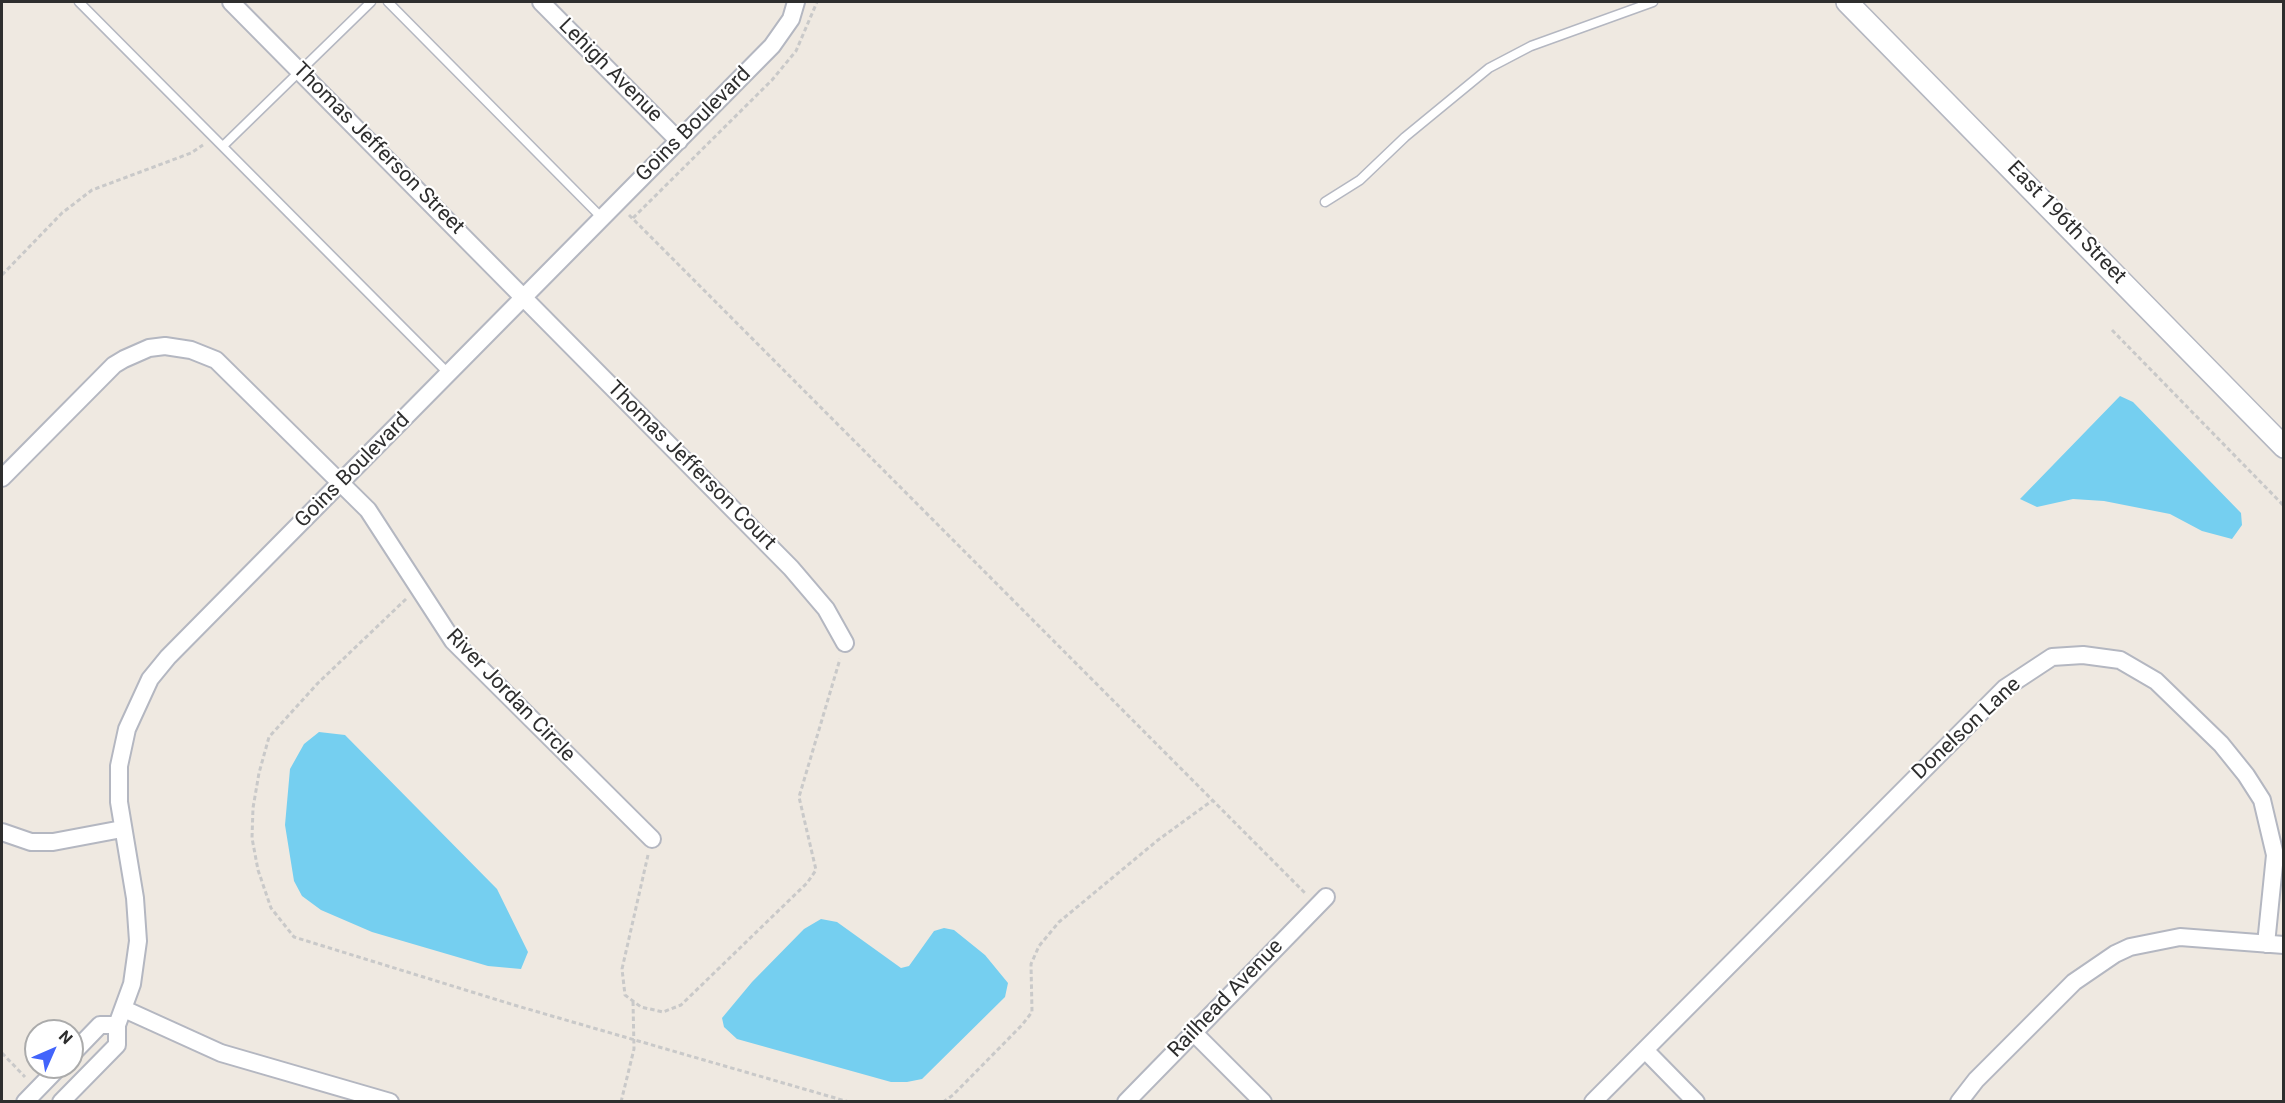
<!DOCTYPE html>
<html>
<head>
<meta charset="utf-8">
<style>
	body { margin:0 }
	#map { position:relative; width:2285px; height:1103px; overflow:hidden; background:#efe9e1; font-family:Roboto,sans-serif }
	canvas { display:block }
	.frame { position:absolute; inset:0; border:3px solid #2e2e2e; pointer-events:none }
	.north { position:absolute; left:24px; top:1019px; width:60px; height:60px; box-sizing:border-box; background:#fff; border:2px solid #ababab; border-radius:50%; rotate:45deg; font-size:16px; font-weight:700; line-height:24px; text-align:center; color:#2e2e2e }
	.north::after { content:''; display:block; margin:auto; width:21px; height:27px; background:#4264fb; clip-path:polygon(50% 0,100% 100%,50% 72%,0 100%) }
</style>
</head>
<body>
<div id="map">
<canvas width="2285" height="1103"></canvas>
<div class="frame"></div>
<div class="north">N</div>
</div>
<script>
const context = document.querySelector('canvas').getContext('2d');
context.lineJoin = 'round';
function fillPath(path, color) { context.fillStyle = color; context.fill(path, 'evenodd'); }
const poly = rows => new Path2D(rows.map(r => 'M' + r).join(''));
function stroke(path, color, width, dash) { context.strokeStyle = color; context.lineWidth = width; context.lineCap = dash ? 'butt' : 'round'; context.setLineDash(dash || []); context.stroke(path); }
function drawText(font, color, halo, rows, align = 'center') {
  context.font = font + ' Roboto,sans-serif'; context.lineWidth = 4.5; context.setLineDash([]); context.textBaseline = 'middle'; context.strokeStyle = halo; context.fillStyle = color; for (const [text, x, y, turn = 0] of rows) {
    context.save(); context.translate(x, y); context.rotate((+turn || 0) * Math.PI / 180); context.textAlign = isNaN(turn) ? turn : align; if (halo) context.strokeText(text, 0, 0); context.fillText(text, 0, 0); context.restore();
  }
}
fillPath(poly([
	[2120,396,2133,402,2241,513,2242,525,2232,539,2202,531,2170,514,2104,501,2073,499,2037,507,2020,499],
	[319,732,345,735,497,889,528,952,521,969,488,966,372,932,321,910,302,896,294,881,285,825,290,769,304,744],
	[821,919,837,922,901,968,909,966,934,931,944,928,954,930,985,955,1008,983,1005,997,922,1079,907,1082,891,1082,737,1039,724,1027,722,1018,752,982,804,929]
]), '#75cff0');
const service = poly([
	[79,2,449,374],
	[388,2,602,218],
	[223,146,371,2],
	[1325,202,1360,180,1405,137,1489,68,1531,46,1653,2]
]);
const minor = poly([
	[231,2,791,568,826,609,845,643],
	[541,2,679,141],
	[2,478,114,365,124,359,149,348,165,346,191,350,216,360,368,510,453,641,652,839],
	[2,832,31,842,53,842,122,829],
	[124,1009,221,1053,390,1102],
	[117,1025,132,984,138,941,135,898,119,802,119,766,127,729,150,679,168,657,772,46,791,19,796,2],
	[1193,1032,1263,1102],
	[1645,1050,1696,1102],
	[25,1102,59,1067],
	[61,1102,117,1045,117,1025,100,1025,72,1054],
	[1126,1102,1326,897],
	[1593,1102,2005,688,2052,657,2083,655,2120,660,2156,681,2221,744,2246,775,2262,800,2275,855,2266,944],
	[1959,1102,1976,1080,2074,982,2115,954,2130,947,2180,937,2284,945]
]);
const tertiary = poly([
	[1847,2,2284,447]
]);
stroke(service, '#b4b7c1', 11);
stroke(minor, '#b4b7c1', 20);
stroke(tertiary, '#b4b7c1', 24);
stroke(poly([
	[629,215,1306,894],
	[633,218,772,80,796,51,817,2],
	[2,275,62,213,92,190,191,153,203,145],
	[2112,330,2284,506],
	[406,599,318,683,269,737,259,773,253,808,252,838,258,870,271,908,294,937,514,1005,849,1102],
	[648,855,622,969,625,995,641,1007,663,1012,681,1005,807,883,816,870,799,797,840,659],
	[2,1053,25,1077],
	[621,1102,634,1049,633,1001],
	[943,1102,953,1095,1022,1025,1032,1012,1031,964,1039,946,1059,922,1158,840,1213,800]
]), '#c9c9c9', 3, [4.5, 3]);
stroke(service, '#fff', 8);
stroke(minor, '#fff', 16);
stroke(tertiary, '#fff', 21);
drawText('21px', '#2e2e2e', '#fff', [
	["Lehigh Avenue",610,71,45],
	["Goins Boulevard",694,125,-45],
	["Thomas Jefferson Street",378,149,45],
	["East 196th Street",2066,223,46],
	["Thomas Jefferson Court",691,466,45],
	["Goins Boulevard",353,471,-45],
	["River Jordan Circle",510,696,46],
	["Donelson Lane",1967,729,-43],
	["Railhead Avenue",1226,999,-46]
]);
</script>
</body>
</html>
